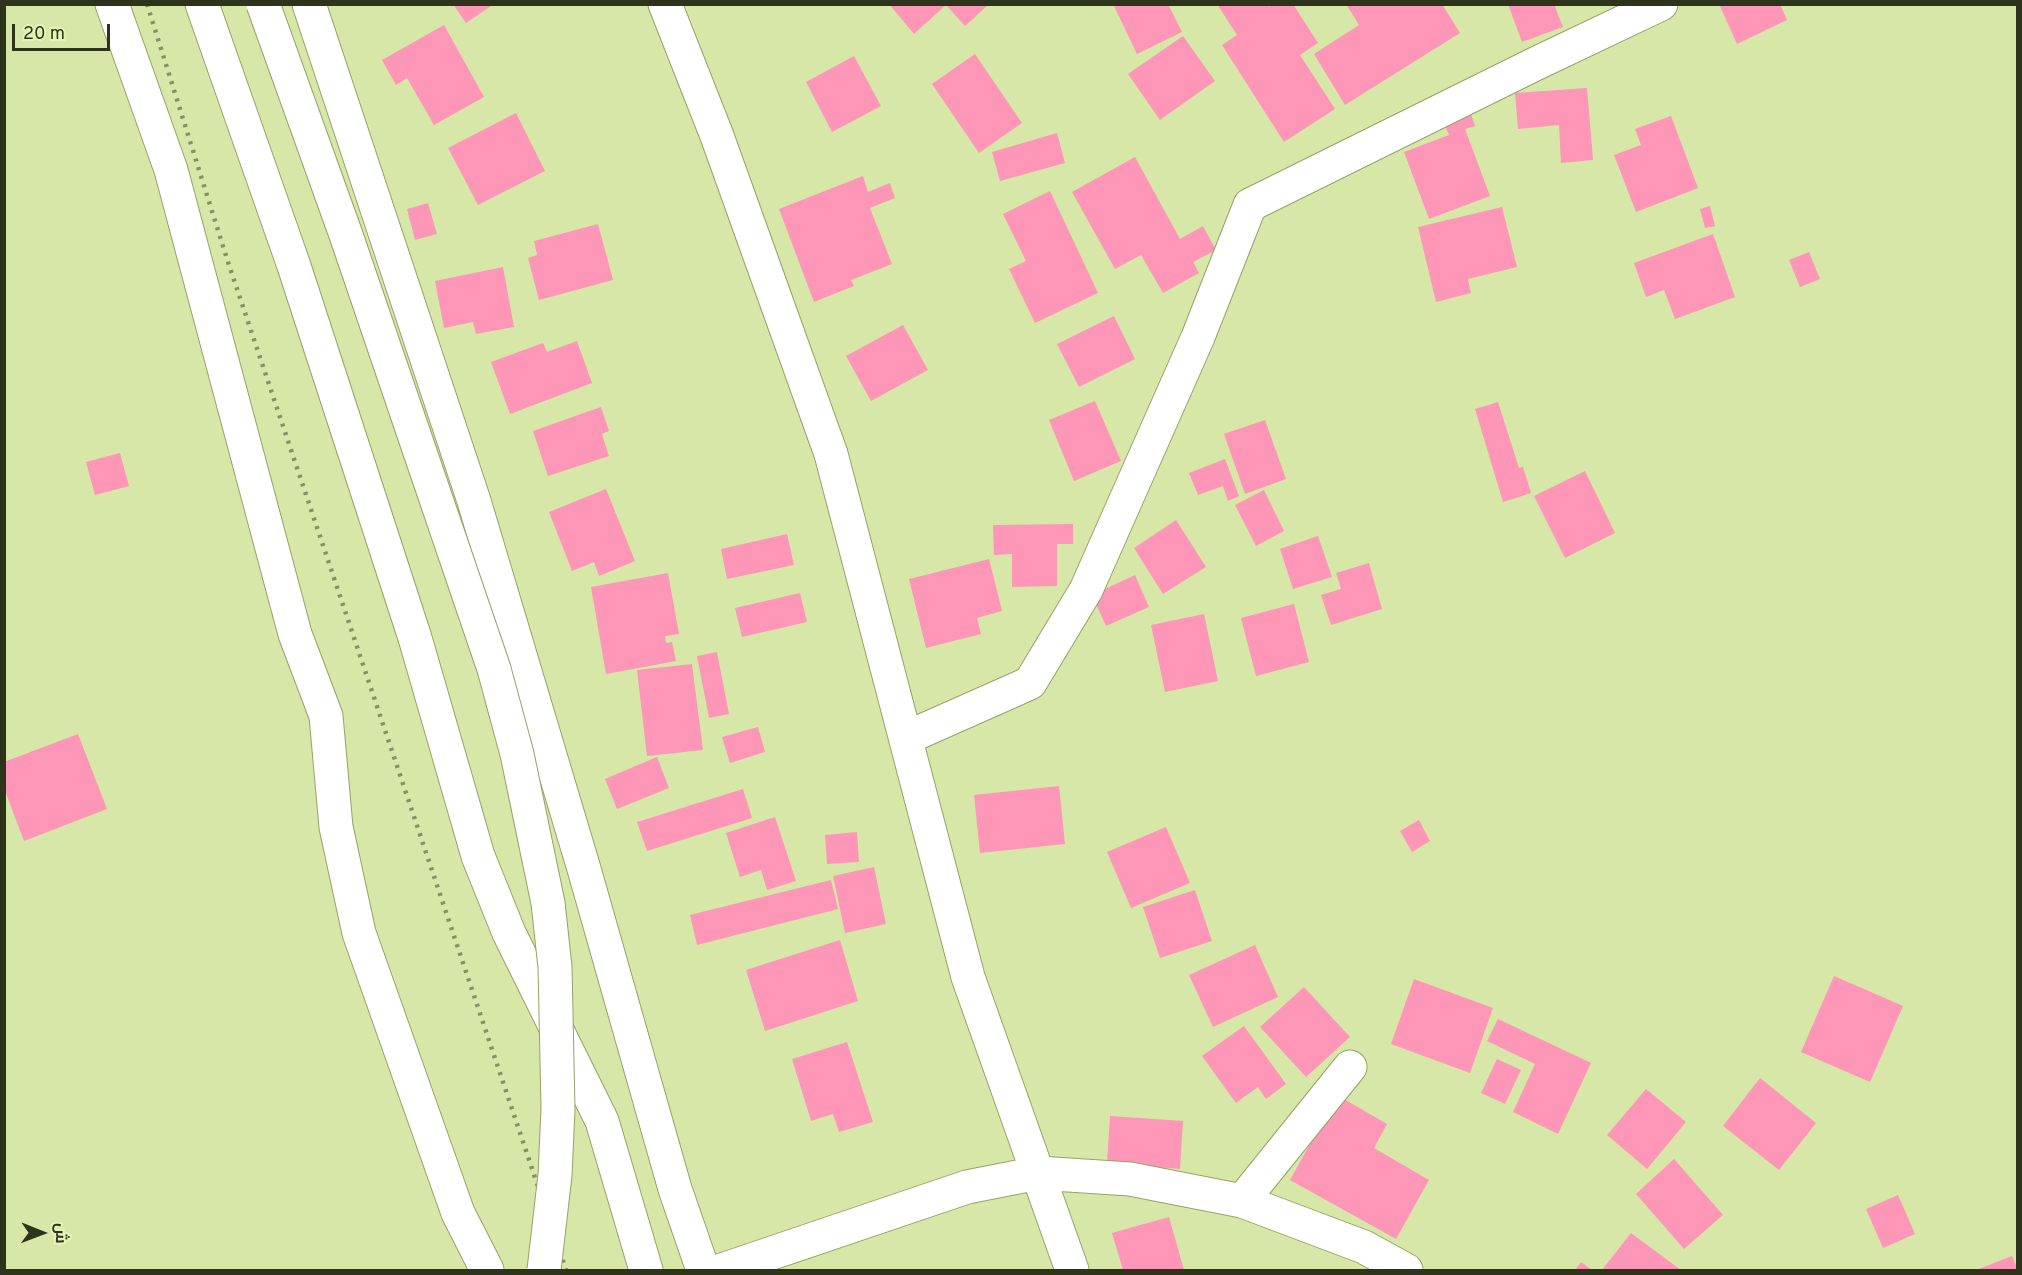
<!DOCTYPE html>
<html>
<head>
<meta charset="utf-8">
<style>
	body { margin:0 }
	#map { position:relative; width:2022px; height:1275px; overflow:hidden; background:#d7e7a8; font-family:Overpass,Cairo,sans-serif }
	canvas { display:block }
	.frame { position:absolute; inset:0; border:6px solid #2e341b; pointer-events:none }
	.north { position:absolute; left:12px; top:1203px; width:60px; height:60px; -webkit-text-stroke:4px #e4f4b5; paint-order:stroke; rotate:91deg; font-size:16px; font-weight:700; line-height:24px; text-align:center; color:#2e341b }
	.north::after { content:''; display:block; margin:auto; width:21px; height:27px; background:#2e341b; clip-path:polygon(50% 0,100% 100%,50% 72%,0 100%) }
	.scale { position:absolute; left:12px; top:24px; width:98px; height:27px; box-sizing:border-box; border:3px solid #2e341b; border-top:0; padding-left:8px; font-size:18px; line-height:21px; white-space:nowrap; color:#2e341b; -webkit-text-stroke:4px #e4f4b5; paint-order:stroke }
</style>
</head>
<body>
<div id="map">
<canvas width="2022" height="1275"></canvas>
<div class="frame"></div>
<div class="north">ش</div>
<div class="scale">20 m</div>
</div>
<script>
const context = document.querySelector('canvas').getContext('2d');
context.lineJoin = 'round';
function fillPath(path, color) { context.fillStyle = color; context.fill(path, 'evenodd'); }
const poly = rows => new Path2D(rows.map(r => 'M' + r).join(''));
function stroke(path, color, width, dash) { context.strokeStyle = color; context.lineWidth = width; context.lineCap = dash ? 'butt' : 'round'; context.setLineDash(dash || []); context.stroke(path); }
fillPath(poly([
	[453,4,494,4,466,23],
	[889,4,986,5,987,6,965,26,946,5,914,34],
	[1113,4,1168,4,1182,32,1137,54],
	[1217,4,1268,4,1269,7,1272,4,1293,4,1318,43,1300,55,1335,109,1284,142,1222,45,1237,35],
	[1346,4,1442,4,1460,33,1345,105,1314,54,1359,25],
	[1508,4,1554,4,1563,27,1522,42],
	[1719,4,1780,4,1787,20,1737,44],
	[444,25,484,97,434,125,407,78,396,85,382,60],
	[1183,36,1215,81,1160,120,1128,74],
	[975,54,1022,123,979,153,932,84],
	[854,56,881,106,832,132,806,82],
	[1587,88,1593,160,1561,163,1559,125,1518,129,1515,93],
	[1470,111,1475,126,1465,129,1490,196,1429,219,1404,152,1449,135,1443,121],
	[516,113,545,171,478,205,448,148],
	[1671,116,1698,188,1636,212,1614,155,1641,145,1635,129],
	[1057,133,1065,163,1000,181,992,152],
	[1135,157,1180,239,1203,226,1216,250,1193,262,1199,273,1163,293,1141,255,1115,269,1072,192],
	[863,176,868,192,890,183,895,198,870,208,892,264,851,280,854,286,814,302,779,209],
	[1050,191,1098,293,1035,323,1009,269,1026,261,1003,214],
	[428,203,437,234,415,240,407,209],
	[1710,206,1715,226,1705,228,1700,209],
	[1502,207,1517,267,1468,279,1471,293,1436,302,1418,227],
	[598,224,613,280,539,300,528,258,537,255,534,241],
	[1713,234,1735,297,1675,319,1664,290,1646,297,1634,263],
	[1809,252,1820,279,1800,287,1789,260],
	[503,267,514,327,476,334,473,322,444,328,435,281],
	[1114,316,1135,359,1079,387,1057,344],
	[903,325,928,370,871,401,846,356],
	[577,341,592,383,510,414,491,362,543,343,547,352],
	[1095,401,1121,461,1074,481,1049,420],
	[1498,402,1519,468,1523,467,1531,493,1503,502,1475,409],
	[601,407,609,431,602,434,609,456,548,476,533,431],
	[1265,420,1286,479,1245,494,1224,434],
	[120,453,129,486,95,495,86,462],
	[1225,459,1239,496,1228,501,1223,486,1198,495,1189,473],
	[1585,471,1615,533,1565,558,1534,496],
	[606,489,635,561,599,576,594,562,572,571,549,512],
	[1264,490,1284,531,1256,546,1235,505],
	[1176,520,1206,567,1163,594,1134,548],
	[1073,524,1073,544,1057,544,1057,586,1012,587,1012,554,994,555,993,525],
	[787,534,794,565,727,579,721,549],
	[1318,536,1332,577,1293,589,1280,549],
	[989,559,1002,611,977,618,981,634,926,648,909,579],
	[1369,563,1382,609,1331,625,1321,595,1341,589,1336,573],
	[668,573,679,634,665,636,666,643,672,642,676,661,606,674,591,587],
	[1135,575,1149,607,1106,626,1092,595],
	[800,593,807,622,742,637,735,608],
	[1294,604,1309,662,1256,676,1241,618],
	[1204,614,1218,681,1165,692,1151,625],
	[717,652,729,714,709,718,697,656],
	[692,664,703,750,647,756,637,670],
	[758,727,765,752,730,763,722,737],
	[78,734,107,809,24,841,4,788,4,762],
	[657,757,669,788,617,809,605,779],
	[1059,786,1065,844,980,853,974,795],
	[743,789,752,818,647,851,637,822],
	[775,817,796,881,767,890,761,870,740,877,726,833],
	[1419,820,1430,841,1412,852,1400,831],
	[1166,827,1190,883,1131,908,1107,852],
	[857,832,859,862,827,864,825,835],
	[874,867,886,924,845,933,833,876],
	[831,880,838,909,697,945,690,915],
	[1195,890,1212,941,1160,958,1143,907],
	[840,940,858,1001,765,1031,746,970],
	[1255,945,1278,997,1213,1027,1189,975],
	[1834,976,1903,1006,1870,1082,1801,1052],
	[1414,979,1493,1008,1470,1073,1391,1044],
	[1304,987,1350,1037,1306,1077,1260,1027],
	[1498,1019,1591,1063,1558,1134,1513,1112,1535,1064,1487,1041],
	[1244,1026,1286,1084,1266,1099,1258,1087,1236,1103,1202,1056],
	[847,1042,873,1122,839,1132,833,1114,811,1121,792,1059],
	[1497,1059,1521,1070,1505,1104,1481,1093],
	[1760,1078,1816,1123,1779,1170,1723,1126],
	[1646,1089,1686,1122,1647,1169,1607,1135],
	[1337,1095,1387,1124,1374,1148,1429,1180,1396,1239,1290,1180],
	[1110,1116,1183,1121,1180,1169,1107,1163],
	[1674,1159,1723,1215,1684,1249,1636,1194],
	[1898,1195,1915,1234,1883,1248,1866,1209],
	[1169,1217,1184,1270,1123,1270,1112,1233],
	[1631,1233,1681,1270,1602,1270],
	[2012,1256,2018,1270,1976,1270],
	[1581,1262,1592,1270,1575,1270]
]), '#fd96b7');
const minor = poly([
	[112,4,171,170,295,634,326,716,336,827,359,933,458,1213,487,1270],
	[665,4,717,136,831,454,968,977,1072,1270],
	[906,738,1030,683,1086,590,1198,337,1250,205,1535,64,1661,4],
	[1242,1201,1350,1067],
	[722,1270,967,1187,1038,1173,1130,1179,1242,1201,1364,1247,1406,1270]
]);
const highway = poly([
	[202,4,294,266,415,638,478,856,509,933,602,1121,646,1270],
	[309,4,474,501,584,869,675,1189,703,1270]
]);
stroke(minor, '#94a367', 35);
stroke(highway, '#94a367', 35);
stroke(minor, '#fff', 33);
stroke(highway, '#fff', 33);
stroke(poly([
	[147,4,227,259,566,1270]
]), '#859064', 4.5, [3, 6]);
const majorBridge = poly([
	[263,4,346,235,494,669,517,754,548,903,555,967,558,1109,555,1175,544,1270]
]);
stroke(majorBridge, '#94a367', 35, []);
stroke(majorBridge, '#fff', 33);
</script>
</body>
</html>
